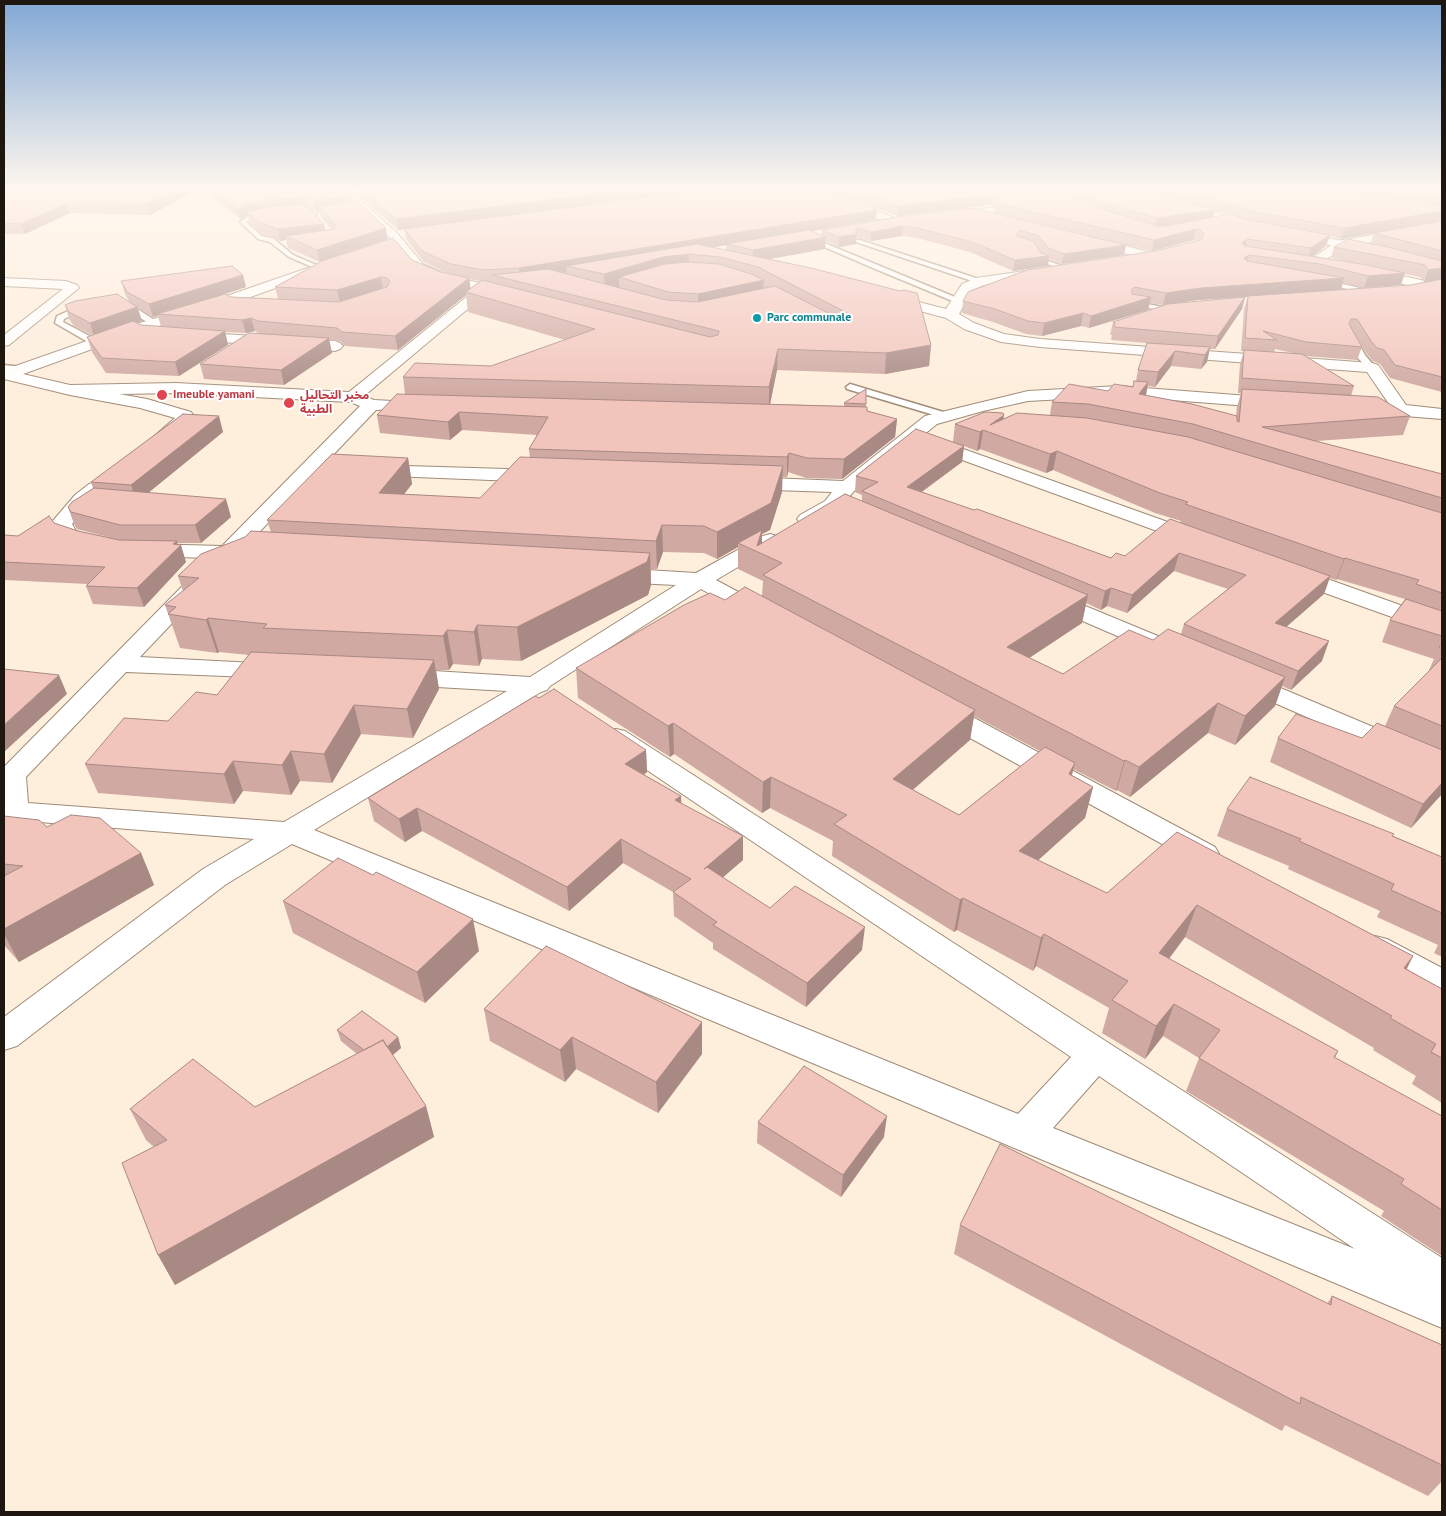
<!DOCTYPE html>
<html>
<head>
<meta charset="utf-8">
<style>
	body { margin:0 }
	#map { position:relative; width:1446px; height:1516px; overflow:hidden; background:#feeedc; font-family:"PT Sans",sans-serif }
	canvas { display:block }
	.frame { position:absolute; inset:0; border:5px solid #1e1710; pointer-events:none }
</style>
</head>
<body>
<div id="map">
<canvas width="1446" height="1516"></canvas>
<div class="frame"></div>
</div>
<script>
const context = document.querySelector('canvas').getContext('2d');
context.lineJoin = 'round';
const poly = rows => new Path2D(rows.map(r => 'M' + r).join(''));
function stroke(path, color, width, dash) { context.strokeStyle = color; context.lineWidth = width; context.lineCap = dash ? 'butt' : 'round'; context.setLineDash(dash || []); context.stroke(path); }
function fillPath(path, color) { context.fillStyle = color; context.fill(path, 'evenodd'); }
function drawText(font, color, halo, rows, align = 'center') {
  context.font = font + ' "PT Sans","Noto Sans Arabic",sans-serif'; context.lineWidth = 4; context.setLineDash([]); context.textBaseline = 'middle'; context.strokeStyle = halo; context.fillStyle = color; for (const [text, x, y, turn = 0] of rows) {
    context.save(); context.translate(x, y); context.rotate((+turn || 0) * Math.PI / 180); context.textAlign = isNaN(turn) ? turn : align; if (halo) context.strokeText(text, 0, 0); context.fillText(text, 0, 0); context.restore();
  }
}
const lane = poly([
	[307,209,317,214,314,216,306,213,291,214,288,212,307,209],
	[268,213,270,216,246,222,262,236,274,239,293,255,321,267,321,269,317,269,289,257,270,242,258,239,240,222,247,217,268,213],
	[806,237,810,237,962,300,955,302,873,268,806,239,806,237],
	[856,240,860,240,985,281,978,283,856,242,856,240],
	[1035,247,1045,260,1071,269,1068,271,1041,262,1032,249,1035,247],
	[1321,279,1373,291,1377,293,1373,295,1321,283,1321,279],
	[119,301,125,301,159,323,152,325,119,305,119,301],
	[1131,301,1168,308,1172,310,1168,312,1134,305,1131,305,1131,301],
	[82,305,89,307,64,319,63,322,99,341,99,345,93,345,55,323,57,316,82,305],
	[1347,334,1353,334,1365,355,1376,368,1375,370,1369,370,1358,358,1346,336,1347,334],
	[4,365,22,367,26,370,22,373,4,371,4,365],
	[850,384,950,414,952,416,950,418,944,418,847,389,846,387,850,384]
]);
const street = poly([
	[339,190,350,190,398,234,423,264,452,277,485,284,511,283,518,287,511,291,488,292,364,396,374,400,393,401,395,405,393,409,376,410,244,548,250,553,247,558,233,559,140,657,274,664,283,666,286,671,283,676,274,678,126,672,26,777,28,803,284,822,507,691,402,685,393,682,389,677,393,672,402,669,530,677,676,585,614,582,606,580,603,575,606,570,614,568,696,573,763,536,770,534,777,536,780,540,777,544,716,580,770,609,774,614,770,619,762,621,754,619,701,589,550,686,547,690,541,692,314,830,1018,1114,1071,1057,607,743,603,737,607,731,616,729,625,731,1442,1258,1442,1328,292,844,225,885,17,1046,4,1050,4,1017,203,869,254,839,14,820,4,818,4,767,210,558,145,556,137,555,134,550,137,545,145,544,222,546,360,406,350,402,176,393,119,394,147,399,191,412,194,416,186,429,166,443,160,444,154,443,151,439,175,418,140,408,70,395,4,379,4,370,124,328,215,300,325,262,331,266,329,269,225,306,134,334,23,374,70,385,176,383,349,392,475,290,443,283,415,270,390,238,339,190],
	[1099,1076,1355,1249,1053,1128,1099,1076],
	[808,190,821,190,900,220,902,222,896,225,869,230,865,229,863,227,865,225,883,221,808,190],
	[1156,190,1175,190,1174,192,1148,197,1143,194,1144,192,1156,190],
	[1006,206,1010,207,1011,209,1010,211,947,219,941,216,947,213,1006,206],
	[1442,223,1442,229,1346,247,1326,259,1439,284,1441,287,1439,290,1434,291,1315,264,1309,260,1338,241,1442,223],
	[1089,236,1156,254,1158,257,1152,261,1128,265,1124,264,1122,261,1124,258,1135,256,1085,243,1083,240,1085,237,1089,236],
	[1046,268,1051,269,1052,272,1051,275,984,285,972,290,959,314,974,323,1004,334,1040,339,1372,363,1378,365,1406,405,1442,409,1442,419,1355,412,1353,408,1355,404,1361,403,1389,404,1367,372,1040,347,1001,342,964,329,946,318,879,300,877,297,884,293,946,309,962,284,976,278,1046,268],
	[4,278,66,281,77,285,79,288,9,345,4,346,4,335,63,289,4,286,4,278],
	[190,332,335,341,340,343,343,346,340,349,335,351,185,339,183,336,185,333,190,332],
	[1119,386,1275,398,1281,399,1283,403,1281,407,1275,408,1119,396,1028,401,983,411,937,424,854,491,839,509,814,523,807,525,800,523,797,519,800,515,825,501,832,492,744,489,737,487,734,483,737,479,744,477,843,481,925,416,1028,391,1119,386],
	[927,436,1204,535,1207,539,1204,543,1197,545,1190,543,921,445,918,441,921,437,927,436],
	[372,465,541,470,548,472,550,476,548,480,541,482,365,475,363,471,365,467,372,465],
	[96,482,103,484,106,488,89,503,72,524,76,531,99,539,103,543,99,547,92,549,61,539,51,523,75,495,89,484,96,482],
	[1291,566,1442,620,1442,635,1283,578,1280,573,1283,568,1291,566],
	[1049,591,1170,641,1173,646,1170,651,1161,653,1152,651,1041,603,1038,598,1041,593,1049,591],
	[1245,673,1442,756,1442,775,1432,772,1236,686,1232,681,1236,676,1245,673],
	[941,703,950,705,1215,847,1219,854,1215,861,1204,864,1193,861,932,717,928,711,932,705,941,703],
	[1375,936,1387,939,1442,968,1442,997,1430,993,1363,957,1358,948,1363,939,1375,936]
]);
const primary = poly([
	[1126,190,1140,190,1253,224,1386,249,1442,265,1442,273,1380,255,1247,229,1127,192,1126,190]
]);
stroke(lane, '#9e8c78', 3);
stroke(street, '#9e8c78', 2);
stroke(primary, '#9e8c78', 2);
fillPath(lane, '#fff');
fillPath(street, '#fff');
fillPath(primary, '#fff');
fillPath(poly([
	[4,190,197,190,150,215,70,213,25,234,4,234],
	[204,190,344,190,352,201,386,228,387,239,412,260,441,272,451,275,424,262,406,239,404,229,398,230,362,198,361,190,352,190,823,190,876,220,811,231,822,236,822,230,972,208,1126,245,1124,255,1062,264,1049,259,1048,266,1013,271,970,252,917,238,902,236,871,241,856,238,856,244,839,247,826,241,825,249,769,259,931,345,929,366,885,374,777,370,770,404,844,406,844,403,866,389,866,407,867,411,897,419,895,437,842,479,806,478,788,472,787,477,782,477,782,492,770,530,762,534,762,543,862,501,862,495,855,492,856,476,953,442,955,424,1050,415,1052,402,1108,391,1133,387,1136,381,1138,370,1147,343,1111,340,1112,335,1110,335,1113,322,1243,297,1198,300,1163,305,1150,303,1148,310,1089,328,1081,326,1042,336,1026,334,993,322,962,313,963,301,1197,241,1194,240,1152,251,994,213,995,208,991,205,897,216,825,190,1151,190,1148,190,1165,195,1166,190,1442,190,1442,392,1390,378,1380,364,1373,361,1367,354,1359,342,1362,347,1357,360,1305,356,1354,386,1351,396,1410,416,1403,435,1316,441,1442,474,1442,794,1411,828,1270,762,1278,738,1362,738,1385,726,1394,706,1430,670,1429,670,1434,659,1382,642,1390,620,1405,599,1337,579,1336,580,1330,578,1324,594,1286,627,1322,661,1291,690,1282,686,1275,706,1235,745,1208,733,1130,797,1117,790,1116,791,1073,769,1072,775,1093,787,1085,818,1038,860,1107,893,1177,832,1413,956,1407,969,1442,989,1442,1103,1412,1084,1416,1076,1373,1050,1374,1048,1185,937,1169,959,1338,1051,1335,1058,1442,1116,1442,1256,1381,1216,1384,1211,1186,1091,1199,1058,1163,1036,1145,1059,1102,1033,1109,1008,1036,966,1033,971,957,930,954,932,832,856,833,841,770,808,762,813,674,754,670,757,578,698,576,668,725,600,762,596,763,581,738,569,738,547,717,559,704,553,663,552,657,569,651,569,651,585,648,595,521,661,482,659,479,666,453,664,449,670,436,670,439,689,413,738,361,734,332,783,300,781,291,795,243,791,234,804,98,793,85,764,168,721,217,695,249,655,219,652,217,653,180,648,165,605,183,591,178,576,271,532,267,520,408,458,412,484,404,494,480,498,530,458,529,449,537,435,462,430,450,440,380,433,377,415,405,394,403,377,491,366,565,340,468,312,466,295,398,350,345,346,340,341,329,340,332,353,284,385,204,379,200,364,260,334,255,331,246,333,225,332,228,345,179,376,106,373,92,352,87,337,92,335,74,326,69,319,65,305,130,303,125,294,121,281,243,275,246,287,225,294,231,297,278,299,275,287,320,262,288,248,286,240,280,241,263,234,250,223,248,215,241,219],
	[306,207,316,211,319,211,321,217,331,229,325,230,324,224],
	[1215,211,1228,214,1213,217],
	[1422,225,1374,233,1371,243,1334,247,1331,258,1345,261,1313,256,1326,246,1329,236,1341,239],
	[726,245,726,250,713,248],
	[1405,274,1420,277,1424,282,1411,285,1341,290,1343,283,1364,288],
	[469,279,480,281,471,289],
	[1248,296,1244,309,1241,351,1244,351,1240,364,1238,393,1241,393,1237,407,1236,416,1146,395,1148,386,1155,387,1171,366,1201,369,1207,362,1210,349,1215,349,1242,309,1245,297],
	[138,308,153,317,158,316,161,327,141,325,136,323,142,321],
	[1275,349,1293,353,1274,352],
	[964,446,977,451,980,449,1046,473,1053,470,1155,513,1181,521,1180,523,1125,556,1111,558,922,492,962,462],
	[1174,571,1228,589,1184,624,1181,634,1153,640,1063,674,1029,658,1082,623,1086,603,1101,610,1107,606,1127,613],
	[974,716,1040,751,959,815,913,790,970,740],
	[223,432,148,493,231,517,201,543,177,543,186,562,144,607,93,604,86,586,88,584,4,580,4,536,18,536,54,523,78,531,112,538,77,529,74,524,68,507,93,488,91,482],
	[646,750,647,772,644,775,681,796,681,804,743,836,743,860,722,877,770,908,862,950,806,1007,713,949,713,943,674,916,673,892,623,863,569,911,422,831,405,842,374,821,368,798],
	[1227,809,1393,836,1442,857,1442,957,1434,953,1438,945,1377,917,1380,911,1288,869,1289,866,1217,836],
	[4,816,47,827,141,853,154,885,19,962,4,945],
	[283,901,479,951,425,1003,293,933],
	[484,1009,702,1054,658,1113,576,1069,565,1082,490,1041],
	[337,1030,398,1037,401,1048,392,1055,426,1106,434,1137,175,1285,158,1255,154,1147,146,1140,130,1109,255,1107,357,1054,341,1041],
	[758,1122,884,1137,841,1197,757,1143],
	[960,1225,1327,1304,1332,1296,1442,1345,1442,1481,1428,1496,1285,1425,1282,1431,954,1254]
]), '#cfa9a2');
fillPath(poly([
	[176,190,197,190,150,215,147,204],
	[630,190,706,190,398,230,396,219],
	[351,195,352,206,319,206,319,211,316,211,314,201],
	[992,195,991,205,897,216,898,206],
	[305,197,307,207,247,212,248,215,241,219,238,209,244,205,267,200],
	[67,203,70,213,25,234,21,224],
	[877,210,876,220,730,245,726,244,726,245,584,269,566,266,567,272,520,280,519,268],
	[1215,210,1212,220,1155,229,1157,218],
	[1442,211,1442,221,1341,239,1344,228],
	[324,224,326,236,286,236,286,240,280,241,278,229],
	[903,226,902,236,871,241,871,232],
	[386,228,387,239,320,262,317,250],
	[857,228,856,244,839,247,839,237,855,232],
	[1196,229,1194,240,1152,251,1154,240],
	[1330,235,1326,246,1307,260,1311,248],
	[826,237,825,249,753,262,753,250],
	[1247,239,1244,250,1242,243],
	[1126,245,1124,255,1062,264,1064,254],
	[689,254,689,272,619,277,619,288,605,292,604,274,663,257],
	[1249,255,1246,266,1244,258],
	[1049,256,1048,266,1013,271,1015,260],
	[1442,268,1442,280,1424,282,1428,270],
	[1405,273,1401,285,1364,288,1368,276],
	[243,275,246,287,161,315,157,314,158,316,153,317,149,304],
	[381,277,383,289,340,303,337,290],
	[469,278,471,291,466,292,466,295,398,350,395,336],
	[1344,278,1341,290,1245,297,1242,309,1215,349,1218,336,1245,297,1198,300,1163,305,1166,293,1201,288],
	[764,280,763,299,698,313,698,294],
	[1151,297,1148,310,1089,328,1091,316],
	[137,307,142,321,94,336,90,323],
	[1083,313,1081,326,1042,336,1044,323],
	[251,318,255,331,246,333,242,320],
	[225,331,228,345,179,376,175,362],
	[329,338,332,353,284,385,281,370],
	[931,345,929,366,885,374,886,353],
	[1210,347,1207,362,1201,369,1205,355],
	[778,349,777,370,769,409,769,387],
	[1175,351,1171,366,1155,387,1158,372],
	[1148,382,1145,400,1139,394],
	[459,412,462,430,450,440,448,422],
	[1004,415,1002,433,990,425],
	[219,416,223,432,137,502,131,485],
	[897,419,895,437,842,479,844,459],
	[983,430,980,449,977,451,980,432],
	[964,446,962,462,906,503,907,487],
	[1057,451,1053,470,1046,473,1050,454],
	[789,453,788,472,787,477,787,457],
	[408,458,412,484,385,519,379,493],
	[783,466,782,492,770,530,762,534,762,554,757,546,738,543,738,547,717,559,717,532],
	[226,499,231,517,201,543,195,525],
	[662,525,663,552,657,569,656,541],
	[177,541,178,547,181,545,186,562,144,607,137,588,173,544],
	[650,553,651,585,648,595,521,661,517,627],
	[1179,553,1174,571,1127,613,1132,595],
	[1345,558,1337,579,1336,580,1344,559],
	[1330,576,1324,594,1269,642,1275,623],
	[1111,588,1107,606,1101,610,1105,591],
	[1088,595,1082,623,1002,676,1007,647],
	[208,618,219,652,217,653,206,620],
	[477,625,482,659,479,666,474,632],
	[447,630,453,664,449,670,443,636],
	[1329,641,1322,661,1291,690,1298,671],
	[434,660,439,689,413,738,407,709],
	[59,675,67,694,4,752,4,725],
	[1285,677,1275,706,1235,745,1245,716],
	[1218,703,1208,733,1130,797,1139,767],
	[354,705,361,734,332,783,324,754],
	[975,710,970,740,889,810,893,779],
	[673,723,674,754,670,757,668,726],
	[646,750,647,772,626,786,625,764],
	[291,751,300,781,291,795,282,765],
	[1125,760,1117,790,1116,791,1124,761],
	[233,761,243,791,234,804,224,774],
	[1075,763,1067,794,1069,774],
	[771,777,770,808,762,813,763,782],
	[1442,783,1442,794,1411,828,1423,804],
	[1093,787,1085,818,1013,883,1019,851],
	[681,796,682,819,675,800],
	[417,808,422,831,405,842,399,819],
	[743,836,743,860,705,893,704,869],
	[621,839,623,863,569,911,567,887],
	[141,853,154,885,19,962,4,934,4,929],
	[963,898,957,930,954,932,960,900],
	[1197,905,1185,937,1148,986,1159,953],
	[473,919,479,951,425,1003,417,972],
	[865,927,862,950,806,1007,807,983],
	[1044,934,1036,966,1033,971,1041,938],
	[1413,956,1396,989,1404,968],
	[1174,1004,1163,1036,1145,1059,1156,1026],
	[702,1022,702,1054,658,1113,656,1082],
	[398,1037,401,1048,377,1069,373,1058],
	[572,1037,576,1069,565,1082,560,1050],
	[426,1106,434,1137,175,1285,158,1255],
	[887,1116,884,1137,841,1197,843,1175]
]), '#a98984');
const building = poly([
	[4,190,176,190,147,204,67,203,21,224,4,223,4,190],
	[214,190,344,190,351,195,314,201,305,197,267,200,244,205,238,209,214,190],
	[362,190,630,190,396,219,362,190],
	[703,190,823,190,877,210,519,268,484,270,451,264,422,251,404,229,703,190],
	[853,190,1147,190,1215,210,1157,218,1080,196,1076,201,1157,226,1167,226,1229,214,1249,220,1330,235,1311,248,1247,239,1242,243,1245,246,1361,264,1405,273,1368,276,1320,264,1249,255,1244,258,1247,261,1344,278,1201,288,1166,293,1134,287,1132,289,1132,294,1151,297,1091,316,1083,313,1044,323,1028,321,995,309,963,301,968,292,1027,270,1155,251,1201,240,1204,234,1201,230,1196,229,1154,240,995,203,999,199,992,195,898,206,853,190],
	[1180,190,1342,190,1442,206,1442,211,1344,228,1256,212,1180,190],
	[1398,190,1442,190,1442,197,1398,190],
	[357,201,386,228,317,250,286,236,335,229,335,224,319,206,357,201],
	[303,204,324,224,278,229,260,223,247,212,267,207,303,204],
	[972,208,1126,245,1064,254,1048,248,1039,236,1020,230,1017,233,1017,236,1033,241,1041,253,1049,256,1015,260,972,242,917,228,903,226,871,232,857,228,855,232,857,234,839,237,822,230,897,217,972,208],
	[1442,221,1442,251,1374,233,1442,221],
	[809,230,826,237,753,250,726,244,809,230],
	[393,238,412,260,441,272,469,278,395,336,342,332,337,328,258,321,251,318,242,320,157,314,225,294,231,297,339,302,387,287,390,281,387,278,381,277,337,290,275,287,322,261,393,238],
	[1348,239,1383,246,1442,261,1442,268,1428,270,1425,265,1334,247,1348,239],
	[697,244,811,268,900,291,904,290,917,293,931,345,886,353,778,349,769,387,403,377,415,363,491,366,595,329,466,292,482,280,710,337,718,335,719,331,492,275,548,269,666,300,698,302,775,286,840,319,850,316,849,314,758,267,720,257,689,254,663,257,604,274,566,266,697,244],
	[689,262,719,264,751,274,764,280,698,294,668,292,619,277,665,264,689,262],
	[232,266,243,275,149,304,127,292,121,281,232,266],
	[1442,279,1442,377,1395,365,1384,350,1377,348,1371,341,1357,319,1351,319,1349,324,1362,347,1306,342,1263,331,1277,340,1245,338,1248,296,1411,285,1442,279],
	[117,294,137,307,90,323,69,312,65,305,75,301,117,294],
	[1245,297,1218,336,1114,327,1115,323,1113,322,1168,304,1245,297],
	[133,321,141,325,225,331,175,362,102,358,87,337,133,321],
	[249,333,329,338,281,370,200,364,249,333],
	[1147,343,1210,347,1205,355,1175,351,1158,372,1138,370,1147,343],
	[1244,350,1302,354,1354,386,1242,378,1244,350],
	[1134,381,1148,382,1139,394,1192,404,1237,416,1237,421,1239,422,1242,389,1378,397,1410,416,1262,427,1442,474,1442,498,1193,424,1088,404,1052,402,1069,384,1108,391,1114,384,1133,387,1134,381],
	[866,389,866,404,844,403,866,389],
	[397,394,867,407,867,411,897,419,844,459,807,458,789,453,787,457,529,449,548,417,459,412,448,422,377,415,397,394],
	[985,412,1003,413,1004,415,990,425,1017,413,1087,418,1188,437,1442,513,1442,593,1416,584,1419,580,1345,558,1344,559,1185,504,1188,502,1160,493,1057,451,1050,454,983,430,980,432,955,424,985,412],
	[183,414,219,416,131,485,91,482,183,414],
	[916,429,964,446,907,487,974,510,977,509,1111,558,1116,553,1125,556,1170,519,1330,576,1275,623,1329,641,1298,671,1184,624,1246,575,1179,553,1132,595,1111,588,1105,591,862,491,878,482,856,476,916,429],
	[332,454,408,458,379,493,480,498,520,457,783,466,771,503,717,532,704,526,662,525,656,541,267,520,332,454],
	[94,488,226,499,195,525,120,525,71,512,68,507,72,502,94,488],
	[845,494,1088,595,1007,647,1063,674,1129,630,1153,640,1168,629,1285,677,1245,716,1218,703,1139,767,1125,760,1124,761,763,575,782,563,738,543,762,530,757,546,845,494],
	[49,516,54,523,78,531,119,540,177,541,173,544,181,545,137,588,86,586,105,567,4,562,4,536,5,535,18,536,49,516],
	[251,531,650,553,647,562,517,627,477,625,474,632,447,630,443,636,263,628,267,624,208,618,206,620,168,614,176,607,165,605,199,578,178,576,201,554,245,537,251,531],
	[745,587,975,710,893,779,959,815,1045,747,1075,763,1069,774,1093,787,1019,851,1107,893,1177,832,1413,956,1404,968,1442,989,1442,1058,1431,1052,1436,1044,1390,1018,1392,1016,1197,905,1159,953,1338,1051,1334,1057,1442,1116,1442,1210,1401,1184,1404,1179,1199,1058,1220,1030,1174,1004,1156,1026,1112,1000,1128,981,1044,934,1041,938,963,898,960,900,834,824,847,815,771,777,763,782,673,723,668,726,576,668,684,605,710,593,725,600,745,587],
	[1406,599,1442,611,1442,636,1390,620,1406,599],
	[1442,644,1442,649,1439,647,1442,644],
	[251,652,434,660,407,709,354,705,324,754,291,751,282,765,233,761,224,774,85,764,124,718,168,721,196,692,217,695,251,652],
	[1442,658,1442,726,1394,706,1442,658],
	[4,669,59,675,4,725,4,669],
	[554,689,646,750,625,764,681,796,675,800,743,836,704,869,707,867,770,908,795,886,865,927,807,983,713,925,717,922,673,892,691,879,621,839,567,887,417,808,399,819,368,798,535,696,539,698,554,689],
	[1296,714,1362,738,1377,723,1442,750,1442,783,1423,804,1278,738,1296,714],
	[1250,777,1394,834,1392,836,1442,857,1442,913,1391,890,1394,884,1299,841,1301,839,1227,809,1250,777],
	[71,815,100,818,141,853,4,929,4,876,23,866,4,864,4,816,39,820,47,827,71,815],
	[338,858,373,875,376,872,473,919,417,972,283,901,338,858],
	[546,946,702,1022,656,1082,572,1037,560,1050,484,1009,546,946],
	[362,1011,398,1037,387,1047,383,1040,364,1050,337,1030,362,1011],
	[383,1040,426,1106,158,1255,122,1163,167,1140,130,1109,193,1059,255,1107,383,1040],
	[804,1066,887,1116,843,1175,758,1122,804,1066],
	[1000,1144,1331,1305,1332,1296,1442,1345,1442,1465,1301,1397,1300,1404,960,1225,1000,1144]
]);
fillPath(building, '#f1c4bc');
stroke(building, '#a98984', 1);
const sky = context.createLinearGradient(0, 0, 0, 402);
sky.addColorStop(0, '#81a8d5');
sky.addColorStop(0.47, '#fff7ef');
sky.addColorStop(1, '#fff7ef00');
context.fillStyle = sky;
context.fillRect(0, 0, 1446, 402);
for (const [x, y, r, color] of [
	[757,318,5,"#0f9aa8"],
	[162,395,6,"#e0444e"],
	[289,403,6,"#e0444e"]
]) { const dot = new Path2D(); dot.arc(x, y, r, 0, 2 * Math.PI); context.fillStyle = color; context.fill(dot); stroke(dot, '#fefefe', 2); }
drawText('bold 12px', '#0d838f', '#fefefe', [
	["Parc communale",767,318]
], 'left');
drawText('bold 12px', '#be3a42', '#fefefe', [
	["Imeuble yamani",173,395],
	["مخبر التحاليل",300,396],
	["الطبية",300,410]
], 'left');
</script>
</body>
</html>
